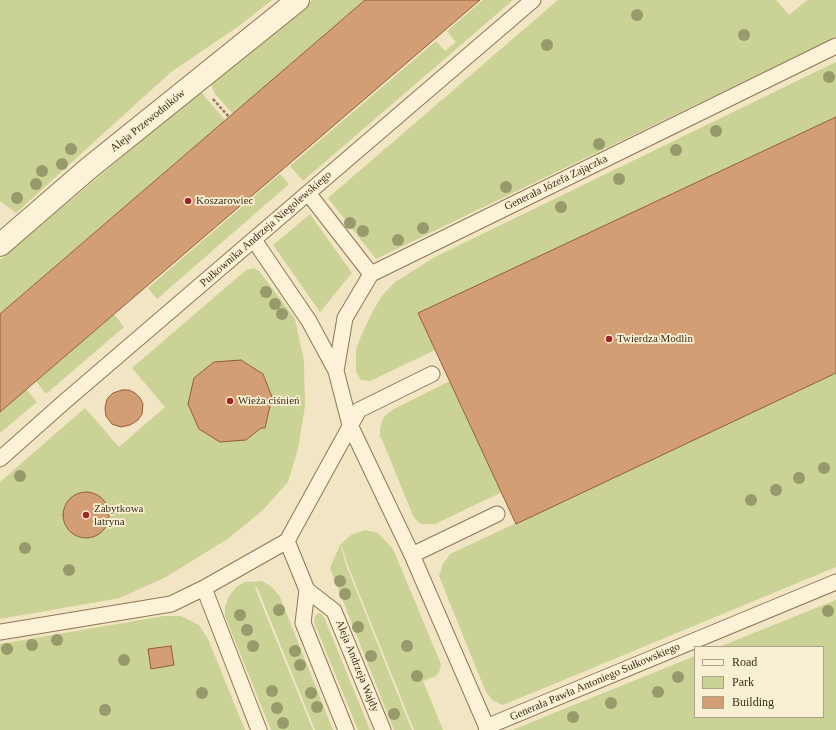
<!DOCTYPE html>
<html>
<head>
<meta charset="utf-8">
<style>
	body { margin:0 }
	#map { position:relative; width:836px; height:730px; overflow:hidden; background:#f2e5c3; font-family:Georgia,serif }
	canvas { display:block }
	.legend { position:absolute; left:694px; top:646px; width:130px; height:72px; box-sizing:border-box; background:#f9efd3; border:1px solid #aea18a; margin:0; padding:5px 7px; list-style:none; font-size:12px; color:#3d2d1d }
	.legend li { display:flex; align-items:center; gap:8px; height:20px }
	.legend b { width:20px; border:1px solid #aea18a }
</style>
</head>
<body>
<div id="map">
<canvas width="836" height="730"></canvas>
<ul class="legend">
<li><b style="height:5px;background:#fcf2d7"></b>Road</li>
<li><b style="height:11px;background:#cad295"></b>Park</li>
<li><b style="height:11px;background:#d49e75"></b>Building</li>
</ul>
</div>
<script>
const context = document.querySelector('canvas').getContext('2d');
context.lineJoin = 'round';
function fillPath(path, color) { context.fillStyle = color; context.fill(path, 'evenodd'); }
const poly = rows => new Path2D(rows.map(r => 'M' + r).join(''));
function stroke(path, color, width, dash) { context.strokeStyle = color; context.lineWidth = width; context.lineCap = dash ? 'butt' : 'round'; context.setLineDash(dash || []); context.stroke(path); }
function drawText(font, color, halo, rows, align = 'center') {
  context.font = font + ' Georgia,serif'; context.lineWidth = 3.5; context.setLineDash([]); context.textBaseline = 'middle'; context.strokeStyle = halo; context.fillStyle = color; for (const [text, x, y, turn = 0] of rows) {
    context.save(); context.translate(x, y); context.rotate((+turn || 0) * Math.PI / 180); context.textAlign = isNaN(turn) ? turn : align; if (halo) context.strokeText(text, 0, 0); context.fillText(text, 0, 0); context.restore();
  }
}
fillPath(poly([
	[0,0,272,0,239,26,171,72,16,213,0,201],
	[312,0,365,0,233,114,215,94,211,85],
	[483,0,513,0,303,181,290,166,436,41,445,51,456,42,447,31],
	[558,0,776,0,789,15,807,0,836,0,836,37,376,259,328,198],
	[836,62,836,117,418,313,435,350,370,381,361,380,356,372,356,350,361,336,373,311,382,296,394,283,433,258],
	[200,91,225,120,0,314,0,260],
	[280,174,289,184,157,299,148,288],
	[310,214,352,273,320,312,273,245],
	[254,268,260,272,295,319,304,361,305,406,298,449,288,482,263,510,229,538,166,577,120,598,0,619,0,482,85,408,119,447,165,407,132,368,246,270],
	[114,314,124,327,46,394,36,381],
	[836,373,836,567,503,705,492,700,485,690,439,576,443,564,450,554],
	[450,381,502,492,435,524,421,524,414,518,381,437,380,438,380,429,383,418,392,410],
	[26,389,37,402,0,433,0,412],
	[365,530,378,533,393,549,441,664,440,670,436,676,423,681,443,730,414,730,347,563,342,546,341,546,346,565,412,730,394,730,330,568,340,545,351,535],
	[262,581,272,587,280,597,333,730,315,730,257,587,255,588,313,730,271,730,225,616,225,607,228,598,236,587,245,582],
	[836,600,836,730,512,730,695,656,695,717,823,717,823,647,719,647],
	[318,613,321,614,324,617,370,730,358,730,314,622,315,616],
	[164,616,181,616,199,625,208,639,245,730,0,730,0,644]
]), '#cad295');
const building = poly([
	[365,0,480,0,0,412,0,314,365,0],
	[836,117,836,373,516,524,418,313,836,117],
	[241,360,263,374,272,397,265,428,261,428,246,440,220,442,199,429,188,404,194,378,214,362,241,360],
	[122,390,129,390,135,393,140,398,143,404,142,414,138,420,130,425,121,427,112,424,106,416,105,408,107,399,113,393,122,390],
	'63 515a23 23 0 1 1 46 0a23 23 0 1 1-46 0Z',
	[171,646,174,665,151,669,148,649,171,646]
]);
fillPath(building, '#d49e75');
stroke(building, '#915e3b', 1);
const service = poly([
	[308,193,371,274],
	[254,240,309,321,336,371,350,425,412,555,488,730],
	[336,371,345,318,371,274,836,46],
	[0,459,63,403,533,0],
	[287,541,307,590,334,611,383,730],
	[412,555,497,514],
	[204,588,259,730],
	[307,590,303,623,346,730],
	[0,632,171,604,204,588,287,541,359,410,432,374],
	[486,727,836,582]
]);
const minor = poly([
	[0,245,89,168,298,0]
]);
stroke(service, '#8f7657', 17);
stroke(minor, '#8f7657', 24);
stroke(poly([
	[213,99,229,117]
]), '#8f7657', 2.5, [3, 2]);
stroke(service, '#fcf2d7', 15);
stroke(minor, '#fcf2d7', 22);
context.fillStyle = '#979a6a';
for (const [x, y] of [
	[637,15],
	[744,35],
	[547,45],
	[829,77],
	[716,131],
	[599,144],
	[71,149],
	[676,150],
	[62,164],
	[42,171],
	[619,179],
	[36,184],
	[506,187],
	[17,198],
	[561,207],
	[350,223],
	[423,228],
	[363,231],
	[398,240],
	[266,292],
	[275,304],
	[282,314],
	[824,468],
	[20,476],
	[799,478],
	[776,490],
	[751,500],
	[25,548],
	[69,570],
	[340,581],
	[345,594],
	[279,610],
	[828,611],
	[240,615],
	[358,627],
	[247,630],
	[57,640],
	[32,645],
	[253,646],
	[407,646],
	[7,649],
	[295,651],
	[371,656],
	[124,660],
	[300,665],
	[417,676],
	[678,677],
	[272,691],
	[658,692],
	[202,693],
	[311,693],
	[611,703],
	[317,707],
	[277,708],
	[105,710],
	[394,714],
	[573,717],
	[283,723]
]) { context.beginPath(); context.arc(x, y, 6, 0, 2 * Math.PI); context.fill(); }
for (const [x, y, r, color] of [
	[188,201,4,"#a42221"],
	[609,339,4,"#a42221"],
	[230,401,4,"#a42221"],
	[86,515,4,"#a42221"]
]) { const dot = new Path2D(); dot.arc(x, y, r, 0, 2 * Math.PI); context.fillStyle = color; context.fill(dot); stroke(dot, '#f9efd3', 1.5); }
drawText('11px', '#3d2d1d', '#f9efd3', [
	["Aleja Przewodników",148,121,-39],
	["Generała Józefa Zajączka",556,183,-26],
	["Pułkownika Andrzeja Niegolewskiego",266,229,-41],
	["Aleja Andrzeja Wajdy",357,666,68],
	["Generała Pawła Antoniego Sułkowskiego",595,682,-23]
]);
drawText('11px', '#3d2d1d', '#f9efd3', [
	["Koszarowiec",196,201],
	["Twierdza Modlin",617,339],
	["Wieża ciśnień",238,401],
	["Zabytkowa",94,509],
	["latryna",94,522]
], 'left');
</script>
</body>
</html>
